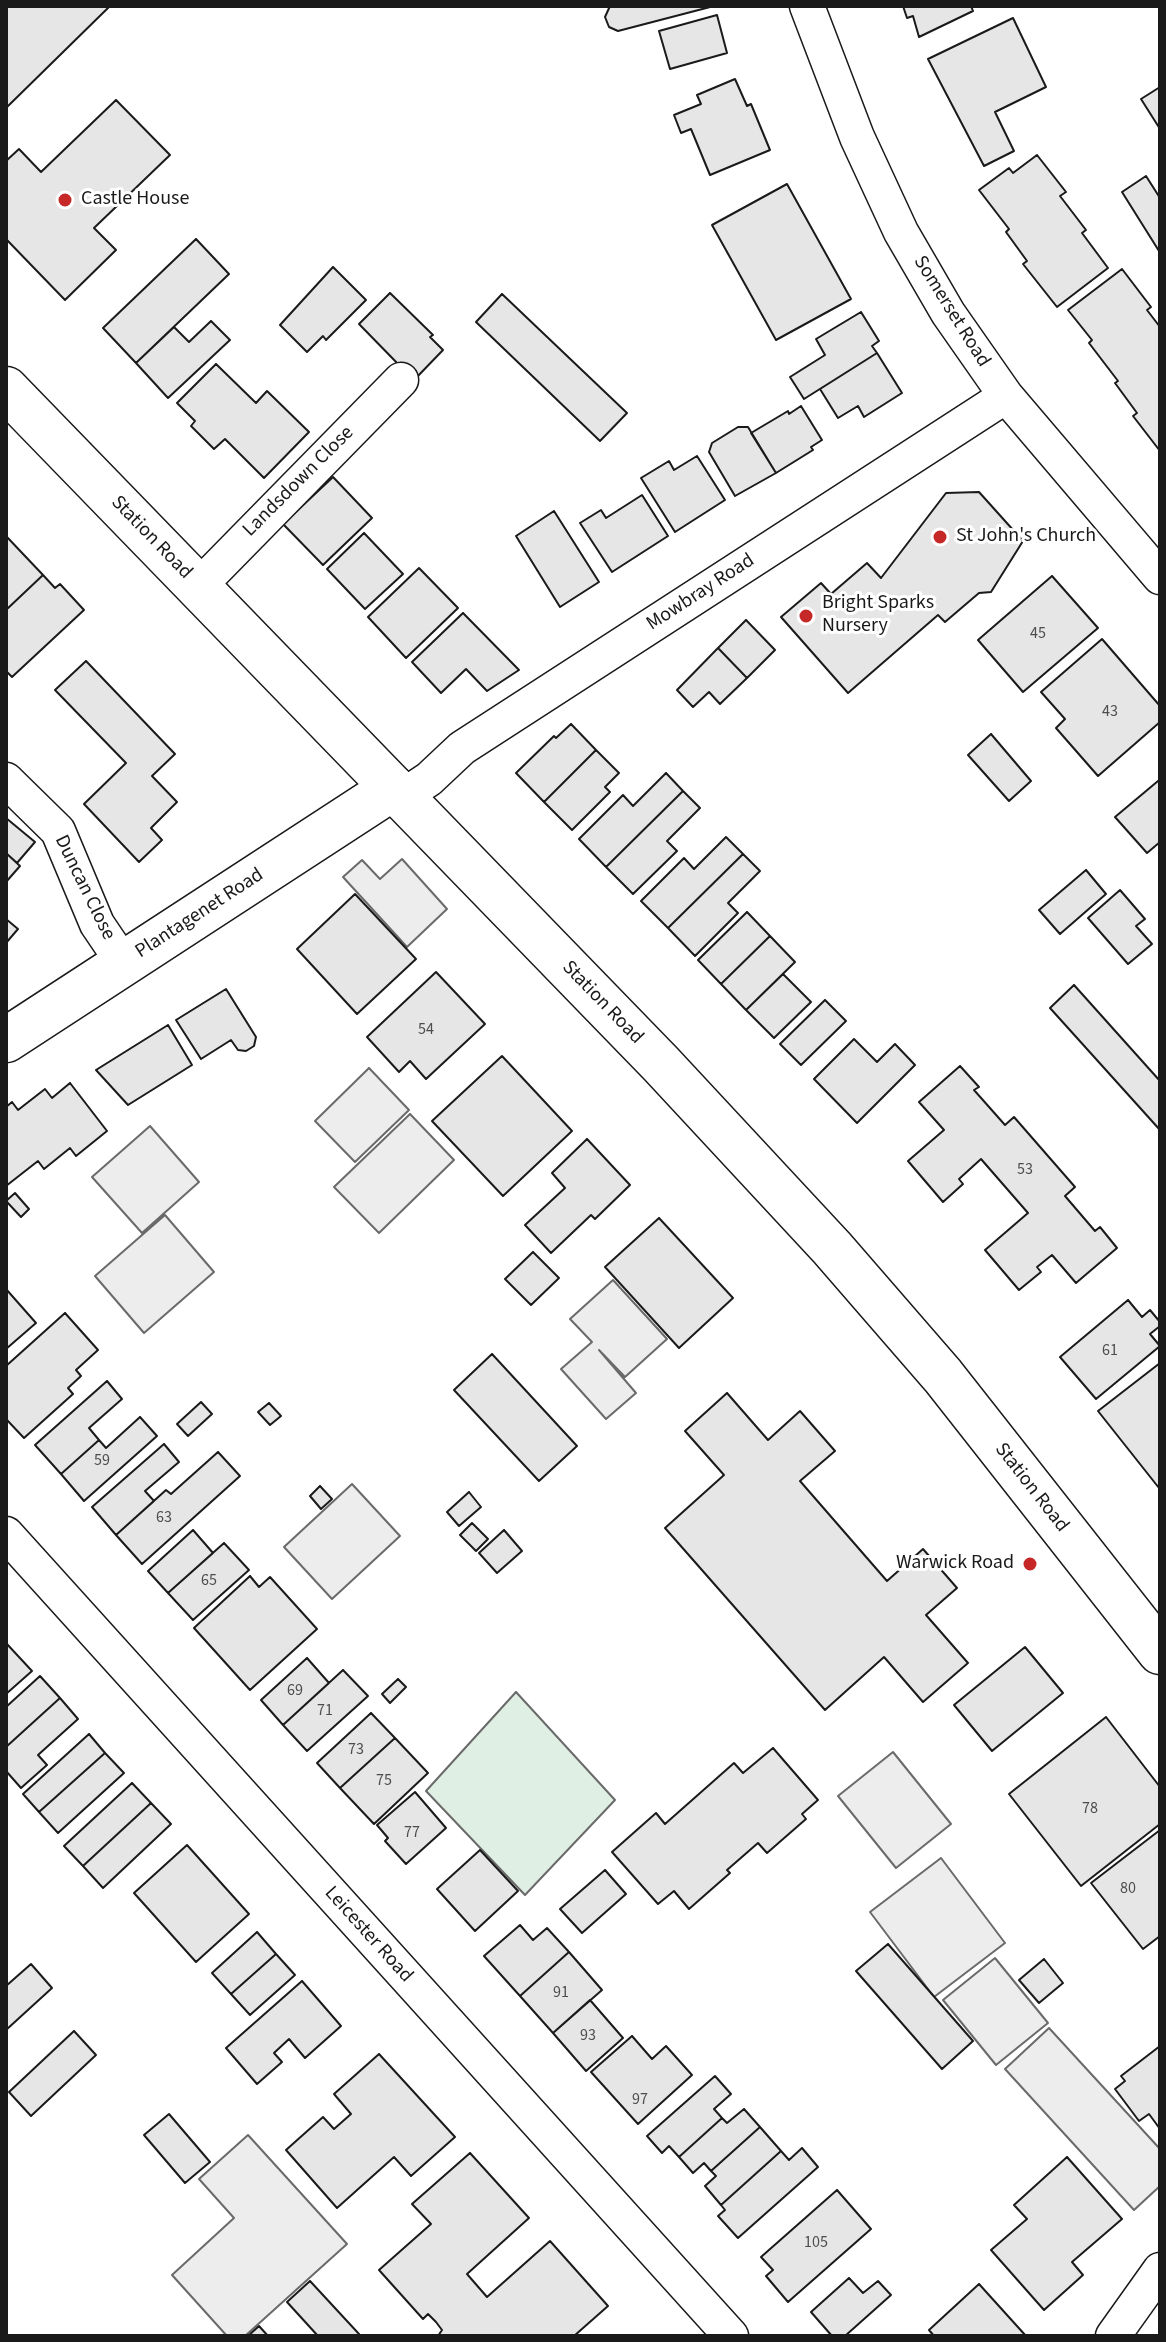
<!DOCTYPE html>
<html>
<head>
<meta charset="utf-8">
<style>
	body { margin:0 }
	#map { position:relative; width:1166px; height:2342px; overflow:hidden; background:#fff; font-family:"Source Sans 3",sans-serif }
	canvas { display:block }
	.frame { position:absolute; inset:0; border:8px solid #1a1a1a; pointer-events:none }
</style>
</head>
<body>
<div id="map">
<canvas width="1166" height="2342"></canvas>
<div class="frame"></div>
</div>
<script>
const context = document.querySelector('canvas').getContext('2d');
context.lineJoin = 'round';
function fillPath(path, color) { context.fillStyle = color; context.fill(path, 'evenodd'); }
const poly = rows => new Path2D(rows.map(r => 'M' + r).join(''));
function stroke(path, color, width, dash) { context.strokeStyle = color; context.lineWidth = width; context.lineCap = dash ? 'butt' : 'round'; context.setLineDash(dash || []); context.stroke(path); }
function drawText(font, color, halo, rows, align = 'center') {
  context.font = font + ' "Source Sans 3",sans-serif'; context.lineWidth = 6; context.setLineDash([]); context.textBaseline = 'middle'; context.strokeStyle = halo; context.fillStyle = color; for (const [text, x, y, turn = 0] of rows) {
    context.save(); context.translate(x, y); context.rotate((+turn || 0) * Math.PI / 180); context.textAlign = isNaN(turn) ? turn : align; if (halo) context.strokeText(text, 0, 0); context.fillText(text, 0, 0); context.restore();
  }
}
const green = poly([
	[516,1692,615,1800,525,1895,426,1791,516,1692]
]);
fillPath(green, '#e0efe3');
stroke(green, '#6a6a6a', 2);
const parking = poly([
	[402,859,447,909,407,947,343,877,362,860,380,879,402,859],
	[369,1068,409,1110,355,1162,315,1121,369,1068],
	[410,1114,454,1160,379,1233,334,1187,410,1114],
	[150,1126,199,1182,142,1233,92,1177,150,1126],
	[165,1215,214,1272,144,1333,95,1276,165,1215],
	[613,1280,667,1339,625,1377,599,1350,636,1393,606,1419,561,1369,592,1342,570,1319,613,1280],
	[352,1484,400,1536,332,1599,284,1547,352,1484],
	[893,1752,951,1824,896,1868,838,1796,893,1752],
	[941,1858,1005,1943,934,1997,870,1912,941,1858],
	[995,1958,1048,2023,996,2065,943,2000,995,1958],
	[1049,2028,1160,2149,1160,2186,1134,2210,1005,2069,1049,2028],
	[248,2135,347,2244,245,2336,227,2336,172,2275,234,2218,199,2179,248,2135]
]);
fillPath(parking, '#ededed');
stroke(parking, '#6a6a6a', 2);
const building = poly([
	[6,6,110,6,6,108,6,6],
	[610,6,714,6,618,31,609,27,605,17,610,6],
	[903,6,971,6,973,11,919,37,913,16,907,18,903,6],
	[717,15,727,53,670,69,659,31,717,15],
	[1013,18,1046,87,995,112,1014,151,984,166,928,59,1013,18],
	[735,79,747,106,751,104,770,150,710,175,691,129,681,133,674,115,701,104,697,95,735,79],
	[1160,87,1160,129,1141,99,1160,87],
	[116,100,170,155,94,228,116,250,65,300,6,239,6,161,19,149,41,172,116,100],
	[1037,155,1066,192,1060,196,1086,230,1082,233,1108,268,1057,307,1023,264,1027,261,1006,232,1009,229,979,190,1009,168,1013,173,1037,155],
	[1146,176,1160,198,1159,251,1122,192,1146,176],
	[787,184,851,299,776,340,712,225,787,184],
	[196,239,229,274,136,363,103,328,196,239],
	[333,267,366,300,326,340,323,336,307,352,280,325,333,267],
	[1122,269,1151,307,1147,310,1160,327,1160,451,1133,416,1137,413,1115,383,1118,381,1089,343,1092,340,1068,310,1122,269],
	[390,293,433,335,430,337,443,350,416,378,401,367,359,324,390,293],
	[502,294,627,413,600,441,476,322,502,294],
	[861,312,879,341,872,346,877,353,804,399,790,377,825,355,816,339,861,312],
	[211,321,230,340,168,398,136,363,174,327,189,342,211,321],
	[877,353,902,393,864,417,858,406,838,418,820,389,877,353],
	[216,364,256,403,267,391,309,432,264,478,225,439,214,449,191,426,195,421,177,403,216,364],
	[801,406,822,440,811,447,813,450,776,473,751,433,788,411,789,414,801,406],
	[738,427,748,427,776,473,735,496,709,452,712,443,738,427],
	[697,456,725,500,675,532,641,478,669,461,674,470,697,456],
	[333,477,372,518,323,565,283,524,333,477],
	[979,492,1023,541,991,592,979,593,945,622,938,615,848,693,781,617,821,583,831,594,867,563,881,578,946,493,979,492],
	[642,495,668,536,612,572,580,523,601,510,606,518,642,495],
	[554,511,599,582,560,607,516,536,554,511],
	[364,533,403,574,365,609,327,569,364,533],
	[6,536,43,575,6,610,6,536],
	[419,568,458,608,406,658,368,617,419,568],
	[43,575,55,588,60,584,84,610,12,677,6,671,6,610,43,575],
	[1052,576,1098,628,1023,692,978,640,1052,576],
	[463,613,519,670,487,691,466,669,441,693,412,662,463,613],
	[746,620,775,650,747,678,718,648,746,620],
	[1102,639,1160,706,1160,722,1098,776,1056,728,1065,719,1041,692,1102,639],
	[718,648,747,678,720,704,709,692,693,707,677,690,718,648],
	[86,661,175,754,152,776,177,802,151,828,162,840,139,862,84,804,126,763,55,690,86,661],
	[571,724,596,750,544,802,516,773,554,736,556,738,571,724],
	[991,734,1031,781,1009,801,968,755,991,734],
	[596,750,619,773,605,787,610,792,572,830,544,802,596,750],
	[666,773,683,791,606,867,579,839,623,795,633,806,666,773],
	[1158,781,1160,783,1160,842,1147,853,1115,817,1158,781],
	[683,791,700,808,667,841,677,851,633,894,606,867,683,791],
	[6,818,35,842,17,863,6,853,6,818],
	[726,837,743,854,668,928,641,901,684,858,694,869,726,837],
	[6,853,20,866,6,882,6,853],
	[743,854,760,871,728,903,738,913,695,956,668,928,743,854],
	[1086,870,1106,894,1060,934,1039,910,1086,870],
	[1120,890,1145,919,1136,926,1152,944,1128,964,1088,918,1120,890],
	[355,894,416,959,357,1014,297,949,355,894],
	[747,912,770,936,721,984,698,960,747,912],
	[6,919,18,929,6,943,6,919],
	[770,936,795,962,746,1010,721,984,770,936],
	[436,972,485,1024,426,1079,410,1061,399,1072,367,1037,436,972],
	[783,974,811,1002,774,1038,746,1010,783,974],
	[1074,985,1160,1081,1160,1130,1050,1008,1074,985],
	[226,989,256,1037,254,1046,246,1051,238,1050,231,1040,201,1059,176,1020,226,989],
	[825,1000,846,1021,801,1065,780,1044,825,1000],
	[168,1025,192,1065,128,1105,96,1070,168,1025],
	[854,1039,877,1062,895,1044,915,1065,857,1123,814,1079,854,1039],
	[502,1056,572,1131,503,1196,432,1121,502,1056],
	[960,1066,979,1087,974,1090,1005,1125,1014,1117,1075,1187,1065,1196,1095,1231,1100,1227,1117,1248,1076,1283,1052,1255,1037,1267,1041,1272,1019,1290,985,1250,1028,1213,981,1159,959,1179,963,1184,943,1202,908,1161,944,1130,919,1102,960,1066],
	[70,1083,107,1131,76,1156,70,1148,44,1169,38,1161,6,1186,6,1107,12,1102,18,1110,45,1089,52,1098,70,1083],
	[587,1139,630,1185,595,1219,591,1215,551,1253,525,1225,565,1188,552,1173,587,1139],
	[15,1193,29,1209,21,1217,6,1201,15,1193],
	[659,1218,733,1298,679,1348,605,1267,659,1218],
	[533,1252,559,1278,531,1305,505,1279,533,1252],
	[6,1289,36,1323,6,1349,6,1289],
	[1128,1300,1142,1317,1150,1310,1160,1322,1160,1326,1150,1334,1160,1346,1096,1399,1060,1357,1128,1300],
	[65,1313,98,1350,76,1370,81,1376,68,1388,73,1394,24,1438,6,1419,6,1366,65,1313],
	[492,1354,577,1446,539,1481,454,1390,492,1354],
	[1160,1363,1160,1487,1159,1488,1098,1411,1160,1363],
	[107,1381,122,1399,89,1428,99,1440,61,1474,35,1445,107,1381],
	[727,1393,768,1440,800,1411,835,1451,800,1481,887,1581,923,1549,957,1588,926,1615,968,1663,923,1702,884,1657,825,1710,665,1528,724,1475,685,1431,727,1393],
	[201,1402,212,1414,188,1436,177,1424,201,1402],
	[269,1403,281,1416,270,1425,258,1412,269,1403],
	[140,1417,157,1436,84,1501,61,1474,99,1440,106,1448,140,1417],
	[164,1444,179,1462,145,1491,154,1501,116,1535,92,1507,164,1444],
	[218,1452,240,1476,142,1564,116,1535,166,1490,171,1494,218,1452],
	[320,1486,332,1499,321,1509,310,1496,320,1486],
	[469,1492,481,1507,459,1526,447,1512,469,1492],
	[472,1523,488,1539,476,1551,460,1535,472,1523],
	[193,1530,213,1553,168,1593,148,1571,193,1530],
	[504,1530,522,1551,497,1573,479,1553,504,1530],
	[224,1543,249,1570,193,1620,168,1593,224,1543],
	[250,1576,259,1587,270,1577,317,1629,250,1690,194,1628,250,1576],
	[6,1643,32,1671,6,1694,6,1643],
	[1025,1647,1063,1693,992,1751,954,1705,1025,1647],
	[307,1658,329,1683,283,1725,261,1700,307,1658],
	[343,1670,368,1696,307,1751,283,1725,343,1670],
	[40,1676,60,1698,6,1747,6,1707,40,1676],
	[398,1679,406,1687,390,1703,382,1694,398,1679],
	[60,1698,78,1719,38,1755,47,1765,21,1788,6,1771,6,1747,60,1698],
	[371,1713,395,1738,340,1788,317,1763,371,1713],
	[1106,1717,1160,1787,1160,1824,1081,1886,1009,1794,1106,1717],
	[89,1734,105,1753,39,1812,23,1794,89,1734],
	[395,1738,428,1773,374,1824,340,1788,395,1738],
	[773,1748,818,1800,802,1814,806,1819,767,1853,758,1843,727,1870,730,1873,689,1909,674,1891,658,1904,612,1852,656,1813,665,1824,734,1763,743,1773,773,1748],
	[105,1753,124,1773,58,1833,39,1812,105,1753],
	[132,1783,151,1803,83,1866,64,1846,132,1783],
	[415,1792,446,1828,406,1864,385,1841,388,1838,377,1825,415,1792],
	[151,1803,171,1824,103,1888,83,1866,151,1803],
	[1160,1830,1160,1936,1143,1949,1091,1883,1160,1830],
	[187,1845,249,1914,196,1962,134,1893,187,1845],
	[480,1850,518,1891,475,1931,437,1889,480,1850],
	[605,1870,626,1894,582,1933,560,1909,605,1870],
	[520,1925,533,1940,547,1928,569,1952,520,1996,484,1956,520,1925],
	[257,1932,276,1954,231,1994,212,1973,257,1932],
	[888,1944,973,2041,942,2069,856,1971,888,1944],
	[569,1952,602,1990,553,2033,520,1996,569,1952],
	[276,1954,295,1975,250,2015,231,1994,276,1954],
	[1044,1959,1063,1983,1039,2003,1019,1980,1044,1959],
	[31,1964,52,1988,6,2030,6,1986,31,1964],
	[302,1981,341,2026,305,2058,289,2039,274,2053,282,2062,257,2084,226,2048,302,1981],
	[590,2000,623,2038,586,2071,553,2033,590,2000],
	[74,2031,96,2055,31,2116,9,2092,74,2031],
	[632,2036,652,2059,666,2046,692,2075,638,2124,591,2072,632,2036],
	[1160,2046,1160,2129,1149,2114,1139,2121,1115,2089,1125,2081,1121,2076,1160,2046],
	[379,2054,455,2137,411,2176,394,2157,337,2208,286,2150,323,2117,334,2129,351,2114,334,2094,379,2054],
	[715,2076,731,2094,714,2109,722,2118,679,2157,669,2146,662,2153,647,2136,715,2076],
	[744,2109,760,2127,711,2171,704,2163,693,2173,679,2157,722,2118,727,2123,744,2109],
	[169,2114,210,2162,185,2183,144,2135,169,2114],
	[760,2127,781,2151,721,2205,705,2186,716,2176,711,2171,760,2127],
	[802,2148,818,2167,738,2238,718,2216,725,2210,721,2205,781,2151,789,2160,802,2148],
	[470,2153,529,2218,467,2274,487,2297,550,2241,608,2306,574,2336,438,2336,442,2330,436,2322,428,2314,423,2319,379,2270,431,2224,412,2204,470,2153],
	[1067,2157,1122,2219,1072,2262,1083,2275,1044,2310,991,2250,1027,2219,1014,2205,1067,2157],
	[837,2190,871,2229,788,2302,766,2276,773,2270,761,2257,837,2190],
	[849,2278,863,2293,878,2281,891,2295,845,2336,832,2336,811,2312,849,2278],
	[310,2281,359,2334,358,2336,318,2336,287,2302,310,2281],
	[979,2284,1026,2336,934,2336,929,2330,979,2284],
	[259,2326,268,2336,248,2336,259,2326]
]);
fillPath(building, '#e6e6e6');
stroke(building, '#1a1a1a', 2);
const street = poly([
	[807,6,857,137,901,232,948,313,1006,396,1160,577],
	[198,587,401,380],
	[6,780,58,831,97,924,124,964],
	[402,797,429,779,462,748,1006,396],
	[6,1534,731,2336],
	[1113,2336,1160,2270]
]);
const secondary = poly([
	[6,1040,393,788]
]);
const primary = poly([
	[6,389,661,1064,832,1248,943,1376,1160,1652]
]);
stroke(street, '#1a1a1a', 37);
stroke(secondary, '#1a1a1a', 47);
stroke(primary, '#1a1a1a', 47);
stroke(street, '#fff', 34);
stroke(secondary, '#fff', 44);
stroke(primary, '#fff', 44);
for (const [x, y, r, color] of [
	[65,200,8,"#c62828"],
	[940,537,8,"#c62828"],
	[806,616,8,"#c62828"],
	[1030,1564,8,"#c62828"]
]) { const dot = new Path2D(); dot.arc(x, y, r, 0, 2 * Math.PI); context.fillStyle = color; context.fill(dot); stroke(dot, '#fff', 3); }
drawText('16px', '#4d4d4d', null, [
	["45",1038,634],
	["43",1110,712],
	["54",426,1030],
	["53",1025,1170],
	["61",1110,1351],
	["59",102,1461],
	["63",164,1518],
	["65",209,1581],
	["69",295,1691],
	["71",325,1711],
	["73",356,1750],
	["75",384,1781],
	["78",1090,1809],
	["77",412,1833],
	["80",1128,1889],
	["91",561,1993],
	["93",588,2036],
	["97",640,2100],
	["105",816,2243]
]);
drawText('20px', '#1a1a1a', '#fff', [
	["Castle House",81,200],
	["St John's Church",956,537],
	["Bright Sparks",822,604],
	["Nursery",822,627],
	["Warwick Road",1014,1564,"right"]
], 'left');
drawText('20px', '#1a1a1a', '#fff', [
	["Somerset Road",951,312,58],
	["Landsdown Close",299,482,-45],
	["Station Road",151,538,46],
	["Mowbray Road",701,593,-33],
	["Duncan Close",84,888,64],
	["Plantagenet Road",200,914,-33],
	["Station Road",602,1003,46],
	["Station Road",1031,1488,52],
	["Leicester Road",368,1935,48]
]);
</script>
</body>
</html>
